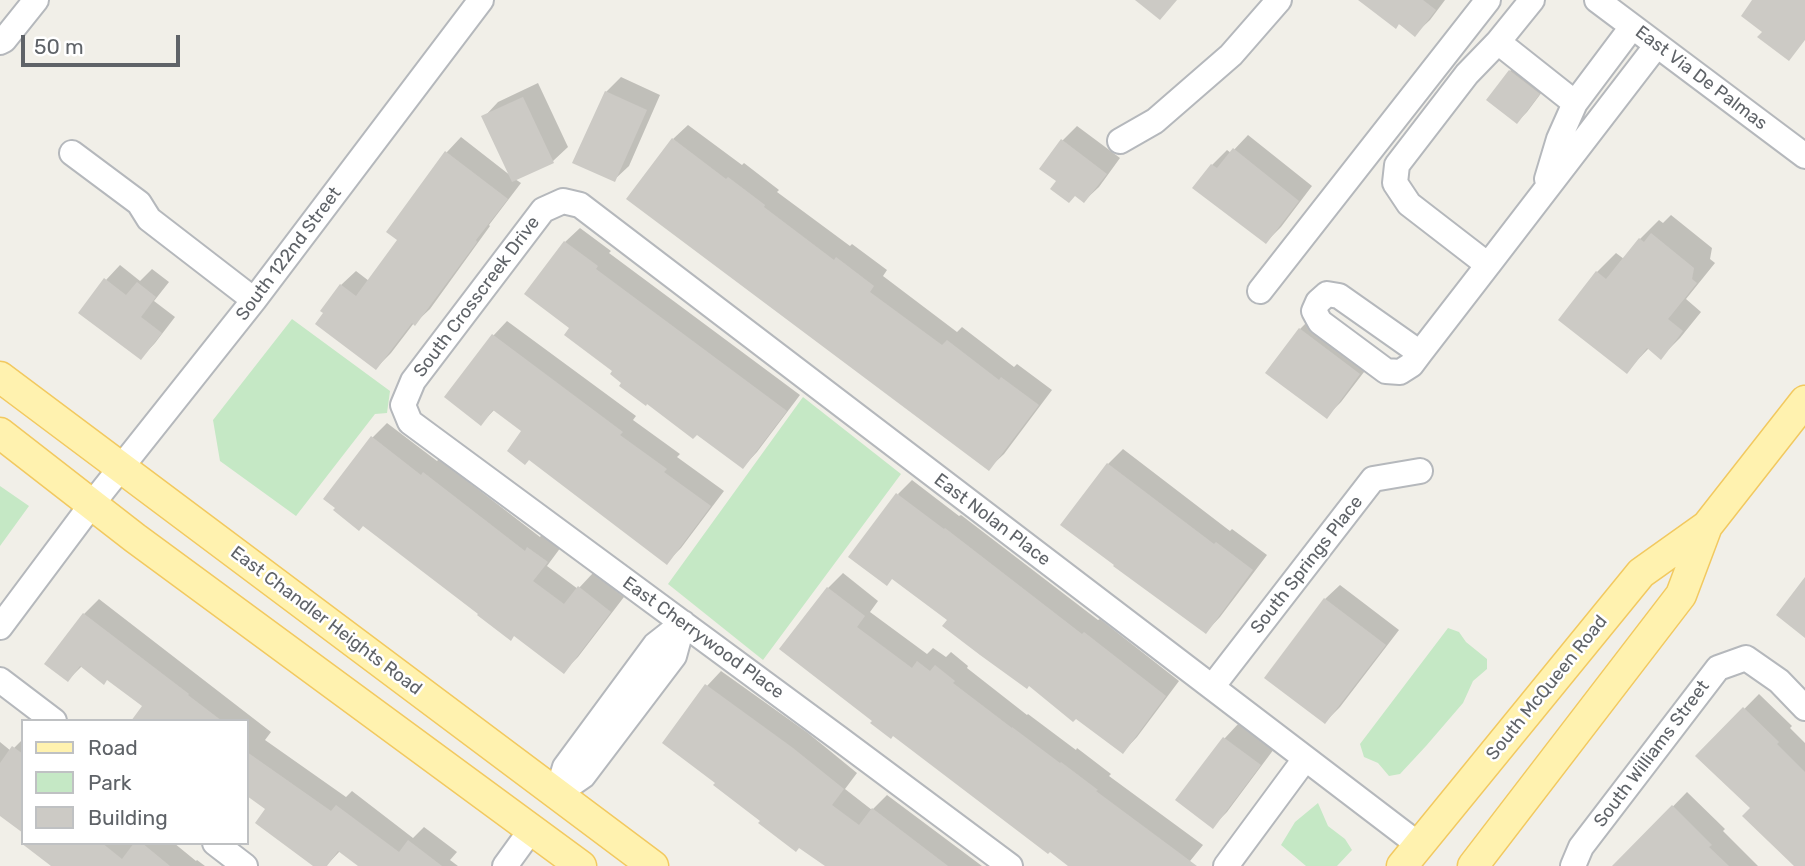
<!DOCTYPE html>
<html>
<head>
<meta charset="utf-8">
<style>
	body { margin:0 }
	#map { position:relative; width:1805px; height:866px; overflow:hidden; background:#f1efe8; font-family:Rubik,sans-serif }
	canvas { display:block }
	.legend { position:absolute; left:21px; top:719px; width:228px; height:126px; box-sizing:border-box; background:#fff; border:2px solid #bfc1c3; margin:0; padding:9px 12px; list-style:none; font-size:21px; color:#5f6368 }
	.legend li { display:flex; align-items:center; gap:14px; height:35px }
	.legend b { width:35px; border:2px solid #bfc1c3 }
	.scale { position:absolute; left:21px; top:35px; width:159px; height:32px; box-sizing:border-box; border:4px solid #5f6368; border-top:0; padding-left:9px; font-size:21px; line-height:24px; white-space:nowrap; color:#5f6368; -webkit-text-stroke:5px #fff; paint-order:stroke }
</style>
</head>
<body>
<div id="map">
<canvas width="1805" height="866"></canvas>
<ul class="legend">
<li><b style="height:9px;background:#fff2af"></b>Road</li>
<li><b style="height:19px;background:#c5e8c5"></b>Park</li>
<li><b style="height:19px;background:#cccac5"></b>Building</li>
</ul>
<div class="scale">50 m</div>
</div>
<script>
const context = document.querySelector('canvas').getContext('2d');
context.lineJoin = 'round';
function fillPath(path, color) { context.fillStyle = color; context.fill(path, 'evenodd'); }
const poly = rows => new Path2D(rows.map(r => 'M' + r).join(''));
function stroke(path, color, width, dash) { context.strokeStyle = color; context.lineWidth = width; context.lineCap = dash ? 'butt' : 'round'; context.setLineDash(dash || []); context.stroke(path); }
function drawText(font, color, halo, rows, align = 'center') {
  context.font = font + ' Rubik,sans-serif'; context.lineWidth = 5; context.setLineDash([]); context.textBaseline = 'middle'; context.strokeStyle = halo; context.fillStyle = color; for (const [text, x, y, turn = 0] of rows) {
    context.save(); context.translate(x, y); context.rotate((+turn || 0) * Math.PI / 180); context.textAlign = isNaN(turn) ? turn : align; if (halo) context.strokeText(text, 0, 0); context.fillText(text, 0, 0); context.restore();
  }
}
fillPath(poly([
	[292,319,390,391,387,413,375,414,296,516,220,461,213,420],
	[803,397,901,474,763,660,668,584],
	[0,486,29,506,0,546],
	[1448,628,1459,632,1466,642,1487,659,1487,669,1473,681,1463,703,1426,746,1400,774,1389,776,1378,763,1364,757,1360,744],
	[1318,803,1328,826,1345,839,1352,850,1337,866,1306,866,1281,845,1295,822]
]), '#c5e8c5');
fillPath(poly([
	[1361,0,1445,0,1430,20,1415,34],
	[1520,61,1548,84,1527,112,1517,122,1488,100,1510,71],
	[621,77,660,95,629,166,614,180,575,162,606,92],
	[538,83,568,147,553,161,515,179,521,183,489,225,490,226,430,309,415,323,414,323,391,353,376,368,341,285,356,271,369,281,400,240,388,231,447,152,461,137,511,176,484,117,498,102],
	[688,125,742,165,744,163,779,190,777,192,850,246,852,244,887,270,883,276,957,332,962,327,1014,367,1017,364,1052,390,1004,454,989,468,673,139],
	[1077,126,1120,158,1099,187,1084,201,1058,181,1062,141],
	[1248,135,1312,186,1281,227,1266,242,1195,188,1212,165,1227,150,1231,153],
	[1671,215,1712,248,1710,259,1715,263,1686,299,1701,312,1680,338,1661,357,1649,348,1627,371,1560,319,1597,272,1616,253,1624,259,1640,239,1659,220,1663,223],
	[580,228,611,251,609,253,800,395,757,452,743,467,624,383,615,371,572,327,565,242],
	[120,265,140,281,152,269,169,282,154,301,175,317,155,343,141,358,106,280],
	[1314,315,1374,359,1341,402,1326,417,1300,329],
	[507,321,636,416,633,420,680,454,677,457,724,491,681,548,667,562,524,431,495,409,481,424,493,336],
	[387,423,437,461,439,459,540,537,543,533,561,547,547,566,578,589,593,573,624,597,578,657,563,672,372,438],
	[1123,449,1230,531,1232,529,1267,555,1220,617,1206,632,1063,525,1108,464],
	[912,480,959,516,961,515,1098,620,1100,619,1179,681,1137,737,1123,752,949,620,898,494],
	[843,573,878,601,870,612,927,654,933,648,946,657,951,652,968,666,967,668,1027,715,1028,714,1076,750,1077,748,1111,774,1109,776,1203,845,1186,866,1071,866,874,721,781,649,828,588],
	[1340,585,1399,630,1340,707,1325,722,1325,599],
	[99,599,271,732,265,740,346,797,352,791,413,838,424,827,457,852,450,860,458,866,360,866,340,851,326,866,316,866,267,809,247,794,247,786,249,783,247,782,247,721,133,721,145,706,108,678,82,666,68,680,84,614],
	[721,671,808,733,857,773,845,789,872,810,887,795,982,866,828,866,763,820,717,782,707,686],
	[1759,694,1792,726,1790,728,1805,743,1805,866,1796,866,1752,808,1698,756],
	[1239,723,1274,749,1227,812,1213,826,1178,800,1225,738],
	[23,739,23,831,0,814,0,742,11,751],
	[1687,792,1725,829,1723,831,1758,866,1629,866,1622,859],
	[34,843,174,843,196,861,197,860,205,866,81,866]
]), '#0003');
fillPath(poly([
	[1135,0,1177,0,1160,20],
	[1358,0,1423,0,1436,10,1415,37,1399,24,1396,29],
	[1752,0,1805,0,1805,40,1789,61,1757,37,1762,32,1741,16],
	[1509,70,1540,94,1517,124,1486,100],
	[605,91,647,110,615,182,572,163],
	[523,97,554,163,512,182,481,116],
	[672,138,726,179,728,177,765,205,764,207,834,260,836,257,874,286,870,292,942,345,947,340,999,380,1001,377,1039,405,989,471,626,199],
	[1061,139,1107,174,1084,203,1075,196,1069,203,1050,189,1056,181,1039,169],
	[1233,148,1299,201,1266,244,1192,188,1211,164,1217,168],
	[445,151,508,199,476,240,477,242,415,326,412,323,376,370,315,324,323,313,320,311,340,284,356,296,397,240,386,232],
	[1651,233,1694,268,1692,279,1697,283,1668,319,1683,331,1661,360,1647,348,1627,374,1558,320,1596,271,1606,279,1639,238,1644,242],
	[564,241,598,266,596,269,787,411,743,469,697,435,693,439,647,404,646,406,619,386,621,383,610,374,612,371,564,335,569,328,524,294],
	[104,278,126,295,137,282,156,297,141,317,162,333,141,360,78,313],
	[1299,328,1360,374,1327,419,1265,373],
	[492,334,623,432,620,435,667,469,664,472,711,506,667,565,529,460,525,465,507,451,521,431,493,410,481,426,444,397],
	[371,436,421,475,423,472,525,551,527,547,548,562,533,581,564,604,578,586,611,612,564,674,514,636,511,641,477,615,478,614,363,526,359,531,333,510,335,508,323,499],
	[1107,463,1214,544,1216,542,1253,570,1206,634,1113,566,1114,565,1060,525],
	[896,493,944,529,945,528,1082,634,1084,632,1166,696,1123,754,1076,719,1073,722,1029,686,1027,689,980,655,942,626,947,620,892,579,887,586,848,557],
	[1805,577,1805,638,1776,615],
	[827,587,865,616,857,627,912,668,917,661,930,671,935,665,955,681,953,683,1012,728,1012,727,1060,763,1061,762,1098,790,1096,791,1197,866,1068,866,1050,852,1048,854,893,736,891,739,870,723,872,721,779,649],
	[1324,598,1386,645,1325,724,1264,678],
	[83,613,189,694,188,695,222,721,131,721,142,706,107,680,104,685,80,666,68,682,44,664],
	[705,684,793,748,844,789,832,805,859,825,872,808,948,866,825,866,799,848,796,852,758,823,760,821,713,785,715,783,662,743],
	[1743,707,1779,742,1777,744,1805,772,1805,866,1794,866,1742,816,1750,808,1695,756],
	[1223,737,1261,765,1213,829,1175,800],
	[12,746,23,754,23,833,0,816,0,763],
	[247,752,331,811,336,805,399,852,408,840,442,866,358,866,338,851,327,866,313,866,255,823,265,809,247,796],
	[1672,805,1712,845,1709,847,1729,866,1612,866],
	[21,843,102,843,122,859,134,843,142,843,170,866,51,866]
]), '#cccac5');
const minor = poly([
	[1532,0,1498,42,1467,74,1397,165,1395,183,1409,204,1488,265,1657,45],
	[1597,0,1805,156],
	[0,42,4,40,36,0],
	[1498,42,1575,103,1559,139,1547,179],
	[1575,103,1632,27],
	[1120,141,1155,121,1231,55,1279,0],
	[72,153,139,203,149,219,254,300],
	[1260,291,1488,0],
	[1420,353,1339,296,1327,294,1318,302,1314,311,1320,322,1386,371,1400,372,1411,365,1420,353,1488,265],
	[0,627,92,504,254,300,481,0],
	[0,680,54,721],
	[1212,687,1373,479,1420,471],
	[557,794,583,776,674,656,683,623],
	[557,794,565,767,655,645,683,623],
	[215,843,245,866],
	[505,866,531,830],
	[1010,866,837,737,410,422,403,405,413,381,543,210,563,201,580,205,1419,845],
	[1226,866,1305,759],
	[1573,866,1581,847,1718,668,1746,658,1779,681,1805,708]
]);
const major = poly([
	[0,377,653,866],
	[0,433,135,538,581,866],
	[1402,866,1641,573,1707,526,1805,401],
	[1473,866,1681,595,1707,526]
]);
stroke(minor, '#b5b8bc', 28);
stroke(major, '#f2c960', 33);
stroke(minor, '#fff', 24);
stroke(major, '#fff2af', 30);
drawText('18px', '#5f6368', '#fff', [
	["East Via De Palmas",1701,78,37],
	["South 122nd Street",289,254,-53],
	["South Crosscreek Drive",477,297,-53],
	["East Nolan Place",992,520,37],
	["South Springs Place",1307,565,-52],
	["East Chandler Heights Road",326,621,37],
	["East Cherrywood Place",703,638,36],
	["South McQueen Road",1547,688,-51],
	["South Williams Street",1652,754,-53]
]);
</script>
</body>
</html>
